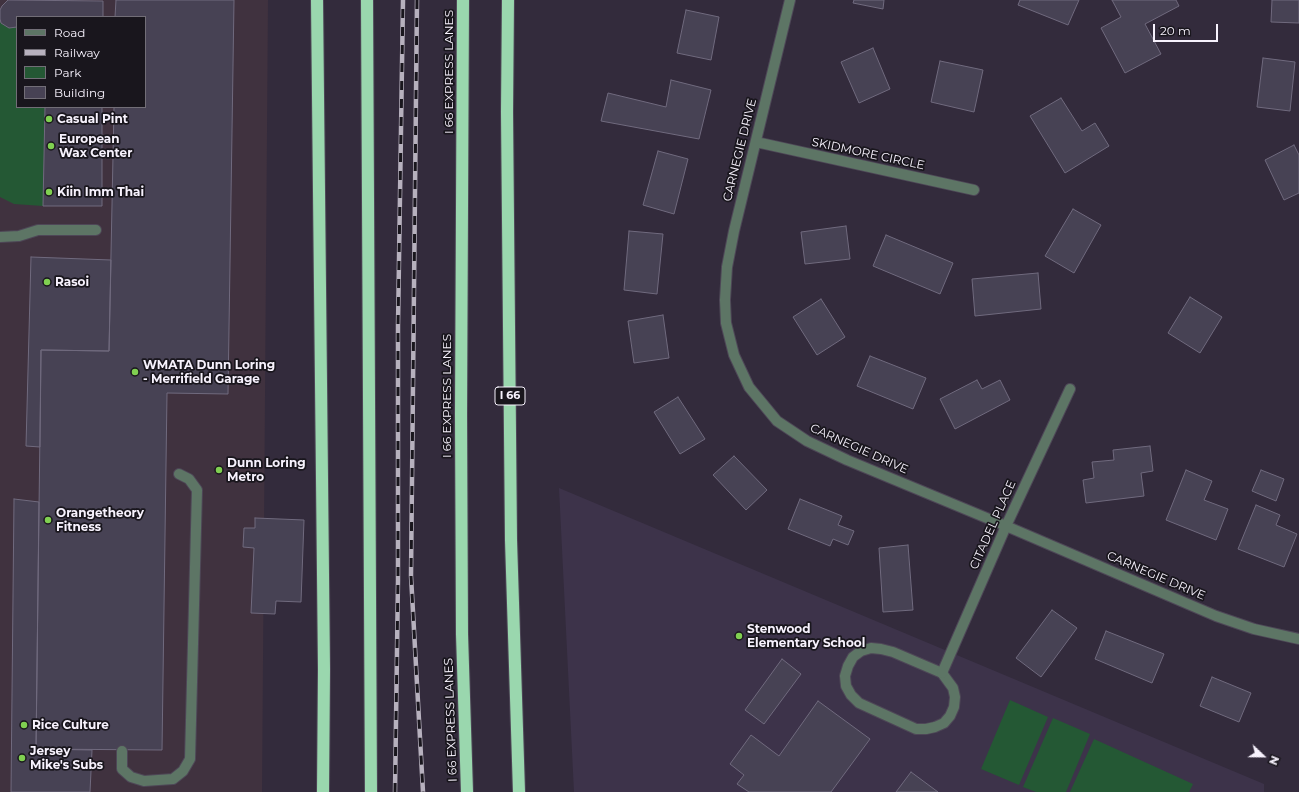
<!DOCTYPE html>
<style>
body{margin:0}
#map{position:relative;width:1299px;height:792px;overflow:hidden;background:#332b3c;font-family:Montserrat,sans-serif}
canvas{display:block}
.legend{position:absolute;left:16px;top:16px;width:130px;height:92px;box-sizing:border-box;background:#19161d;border:1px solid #726e77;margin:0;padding:5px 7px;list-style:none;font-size:12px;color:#f7f2fd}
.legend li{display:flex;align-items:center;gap:8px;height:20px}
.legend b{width:20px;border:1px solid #726e77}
.north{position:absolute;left:1243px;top:736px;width:40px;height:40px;-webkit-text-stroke:3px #19161d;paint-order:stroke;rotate:112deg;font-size:11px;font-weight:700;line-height:16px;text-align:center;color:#f7f2fd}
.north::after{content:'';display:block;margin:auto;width:14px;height:18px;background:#f7f2fd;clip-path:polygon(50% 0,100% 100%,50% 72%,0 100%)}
.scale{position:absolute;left:1153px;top:24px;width:65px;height:18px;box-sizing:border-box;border:2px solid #f7f2fd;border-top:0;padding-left:5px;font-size:12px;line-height:14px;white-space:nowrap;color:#f7f2fd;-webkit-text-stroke:3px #19161d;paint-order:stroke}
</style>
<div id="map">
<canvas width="1299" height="792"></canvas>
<ul class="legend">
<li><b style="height:5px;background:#5d7565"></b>Road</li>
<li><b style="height:5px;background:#b7b1be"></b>Railway</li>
<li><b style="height:11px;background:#245834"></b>Park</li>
<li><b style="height:11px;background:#474254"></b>Building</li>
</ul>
<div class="north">N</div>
<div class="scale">20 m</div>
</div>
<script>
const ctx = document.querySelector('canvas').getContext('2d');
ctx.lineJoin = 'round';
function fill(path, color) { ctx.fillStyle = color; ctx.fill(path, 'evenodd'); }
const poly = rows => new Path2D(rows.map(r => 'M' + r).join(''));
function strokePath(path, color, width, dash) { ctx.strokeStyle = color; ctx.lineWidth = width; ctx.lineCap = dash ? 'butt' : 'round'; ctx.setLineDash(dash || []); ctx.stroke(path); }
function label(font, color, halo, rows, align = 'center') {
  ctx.font = font + ' Montserrat,sans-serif'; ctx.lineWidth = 3.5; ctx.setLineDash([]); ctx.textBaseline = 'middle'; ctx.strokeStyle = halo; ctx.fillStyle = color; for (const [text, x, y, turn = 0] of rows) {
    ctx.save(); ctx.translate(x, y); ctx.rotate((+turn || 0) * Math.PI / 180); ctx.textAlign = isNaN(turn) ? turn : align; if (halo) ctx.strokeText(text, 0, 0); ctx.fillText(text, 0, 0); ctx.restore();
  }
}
const industrial = poly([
 [0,0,268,0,262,792,0,792],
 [17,17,145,17,145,107,17,107]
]);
const built = poly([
 [559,488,1264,784,1264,792,574,792]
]);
const green = poly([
 [0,19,1,23,9,28,17,27,17,107,45,107,43,206,14,204,0,197],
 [1010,700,1048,717,1019,785,981,769],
 [1053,718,1090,734,1066,792,1036,792,1023,787],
 [1094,739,1193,784,1189,792,1070,792]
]);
const building = poly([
 [8,0,103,1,103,17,17,17,17,27,9,28,1,23,0,19,0,10,2,6,8,0],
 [116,0,234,0,228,394,167,393,162,750,36,749,41,350,109,351,114,107,145,107,145,17,115,17,116,0],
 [854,0,884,0,883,9,853,3,854,0],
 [1020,0,1079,0,1068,25,1018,5,1020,0],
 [1112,0,1176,0,1179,6,1145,24,1161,54,1125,73,1101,28,1121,17,1112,0],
 [1272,0,1299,0,1299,23,1271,22,1272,0],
 [686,10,719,17,711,60,677,53,686,10],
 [873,48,890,89,859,103,841,62,873,48],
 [1263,58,1295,62,1290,111,1257,107,1263,58],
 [940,61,983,70,974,112,931,102,940,61],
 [671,80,711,90,699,139,601,121,608,93,666,107,671,80],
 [1061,98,1082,131,1095,123,1109,146,1065,173,1030,116,1061,98],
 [45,107,102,107,102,206,43,206,45,107],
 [1294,145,1299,155,1299,193,1284,200,1265,160,1294,145],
 [658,151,688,159,674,214,643,205,658,151],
 [1073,209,1101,225,1074,273,1045,256,1073,209],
 [846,226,850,259,805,264,801,232,846,226],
 [629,231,663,234,657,294,624,290,629,231],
 [886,235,953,263,940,294,873,266,886,235],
 [31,257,111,260,109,351,41,350,40,447,26,446,31,257],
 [1038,273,1041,309,975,316,972,279,1038,273],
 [1190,297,1222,317,1200,353,1168,333,1190,297],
 [821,299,845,337,817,355,793,317,821,299],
 [663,315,669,358,634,363,628,321,663,315],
 [870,356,926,378,913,409,857,386,870,356],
 [977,380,982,389,1000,380,1010,400,955,429,940,399,977,380],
 [678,397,705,439,680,454,654,412,678,397],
 [1150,446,1153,471,1141,473,1144,496,1086,503,1083,480,1094,478,1092,462,1114,460,1113,450,1150,446],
 [734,456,767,490,746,510,713,475,734,456],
 [1186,470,1212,481,1204,500,1228,509,1216,540,1166,520,1186,470],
 [1261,470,1284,479,1276,501,1252,491,1261,470],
 [14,499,39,502,36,749,92,750,90,792,11,792,14,499],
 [800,499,842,516,838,525,854,531,848,545,833,539,830,546,788,529,800,499],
 [1256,505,1280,515,1276,525,1297,534,1284,567,1238,549,1256,505],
 [255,518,304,520,301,602,276,601,275,614,251,613,254,548,243,547,244,528,255,528,255,518],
 [908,545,913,610,883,612,879,548,908,545],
 [1052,610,1077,628,1041,677,1016,658,1052,610],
 [1106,631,1164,654,1152,683,1095,659,1106,631],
 [782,659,801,674,764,724,745,710,782,659],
 [1212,677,1251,693,1239,722,1200,706,1212,677],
 [818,701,870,739,831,792,749,792,737,784,744,775,730,764,751,735,779,756,818,701],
 [911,772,938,792,896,792,911,772]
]);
const lane = poly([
 [0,237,19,236,38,230,96,230],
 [871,648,881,649,893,652,942,673,953,688,955,697,954,707,950,716,944,723,935,727,926,729,916,729,859,703,851,695,846,686,845,676,848,666,853,657,861,651,871,648],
 [122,751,122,769,131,777,144,781,173,779,183,771,190,759,197,490,189,479,179,474]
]);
const street = poly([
 [790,0,734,231,727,267,725,300,726,323,734,355,749,387,777,421,807,441,847,460,1006,526,1216,616,1254,629,1299,639],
 [756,142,974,190],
 [942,673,1006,526,1070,389]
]);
const highway = poly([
 [317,0,324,669,323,792],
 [367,0,371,792],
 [463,0,461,414,462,634,467,792],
 [508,0,507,112,511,540,519,792]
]);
const rail = poly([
 [417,0,411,576,423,792],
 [395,792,398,580,398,326,403,0]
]);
const markers = [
 [49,119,4,"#80d051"],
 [51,146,4,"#80d051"],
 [49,192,4,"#80d051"],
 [47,282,4,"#80d051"],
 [135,372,4,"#80d051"],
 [219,470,4,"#80d051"],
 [48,520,4,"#80d051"],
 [739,636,4,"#80d051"],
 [24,725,4,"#80d051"],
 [22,758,4,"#80d051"]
];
const shields = [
 [510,396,30]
];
const shieldNames = [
 ["I 66",510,396]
];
const streetNames = [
 ["I 66 EXPRESS LANES",449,72,-90],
 ["CARNEGIE DRIVE",740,150,-76],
 ["SKIDMORE CIRCLE",868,154,12],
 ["I 66 EXPRESS LANES",447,396,-90],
 ["CARNEGIE DRIVE",859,449,24],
 ["CITADEL PLACE",993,525,-66],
 ["CARNEGIE DRIVE",1156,576,23],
 ["I 66 EXPRESS LANES",451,720,-92]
];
const poiNames = [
 ["Casual Pint",57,119],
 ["European",59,139],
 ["Wax Center",59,153],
 ["Kiin Imm Thai",57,192],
 ["Rasoi",55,282],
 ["WMATA Dunn Loring",143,365],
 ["- Merrifield Garage",143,379],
 ["Dunn Loring",227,463],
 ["Metro",227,477],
 ["Orangetheory",56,513],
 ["Fitness",56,527],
 ["Stenwood",747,629],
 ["Elementary School",747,643],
 ["Rice Culture",32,725],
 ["Jersey",30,751],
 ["Mike's Subs",30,765]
];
fill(industrial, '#40323f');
fill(built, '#3d334a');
fill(green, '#245834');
fill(building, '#474254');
strokePath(building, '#706a7e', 1);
strokePath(lane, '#4e4757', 12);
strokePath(street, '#4e4757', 12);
strokePath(highway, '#4e4757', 14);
strokePath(lane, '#5d7565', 10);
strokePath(street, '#5d7565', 10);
strokePath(highway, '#9ad7ae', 12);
strokePath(rail, '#b7b1be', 4.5);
strokePath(rail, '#19161d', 3, [9]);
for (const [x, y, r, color] of markers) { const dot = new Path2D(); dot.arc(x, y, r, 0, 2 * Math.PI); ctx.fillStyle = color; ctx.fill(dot); strokePath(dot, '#19161d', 1.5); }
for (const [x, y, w] of shields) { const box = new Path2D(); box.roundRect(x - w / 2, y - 9, w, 18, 3); ctx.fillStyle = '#19161d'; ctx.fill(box); strokePath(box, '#f7f2fd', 1); }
label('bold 11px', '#f7f2fd', null, shieldNames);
label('12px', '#f7f2fd', '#19161d', streetNames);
label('bold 12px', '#f7f2fd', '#19161d', poiNames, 'left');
</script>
